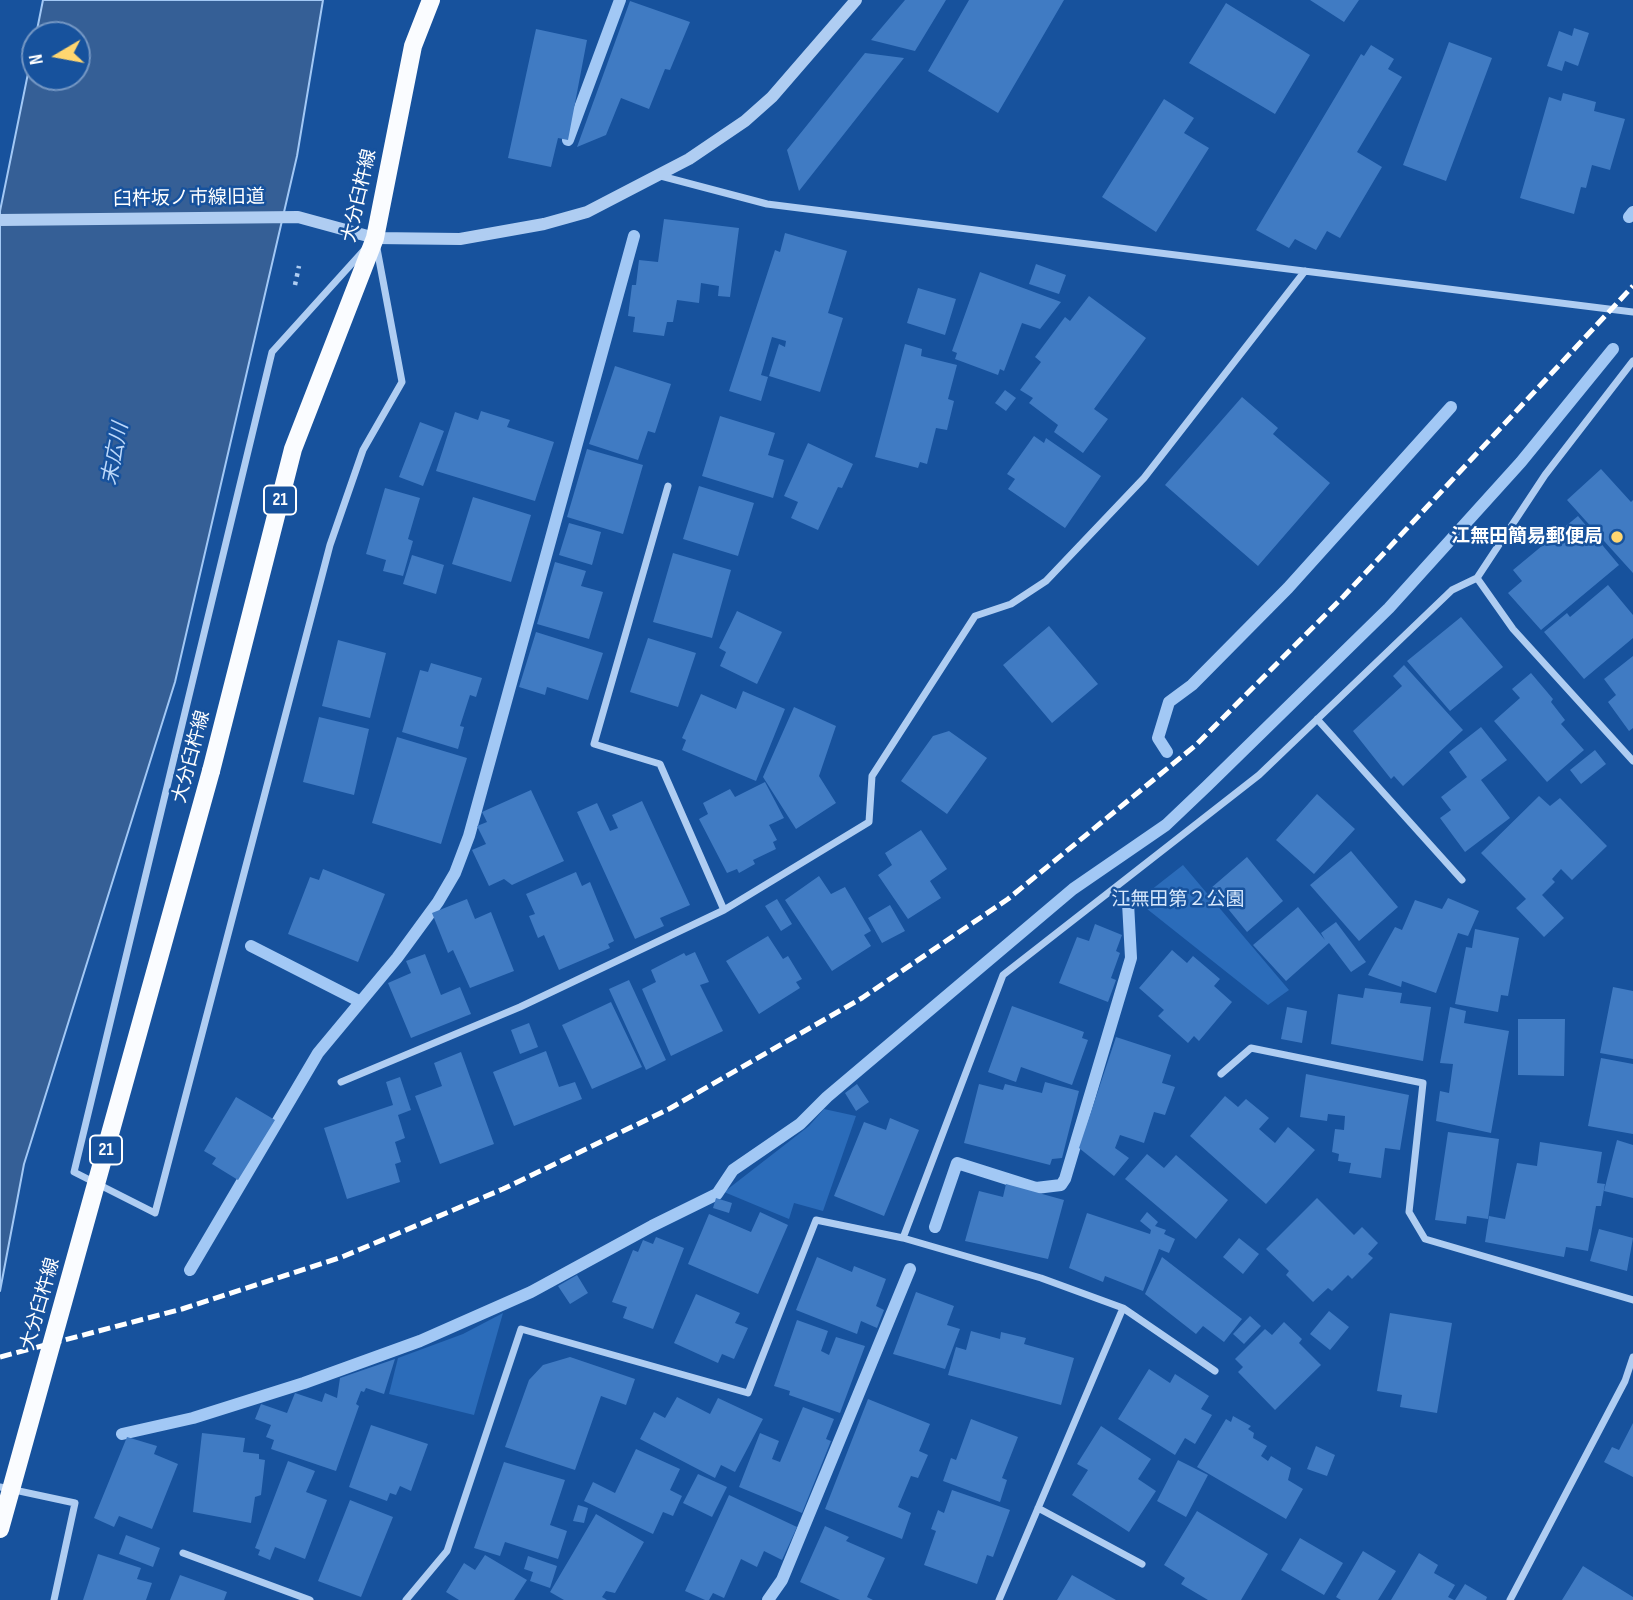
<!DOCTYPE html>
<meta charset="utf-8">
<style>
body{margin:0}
#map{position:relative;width:1633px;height:1600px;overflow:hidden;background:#17529d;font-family:"Sofia Sans Condensed",sans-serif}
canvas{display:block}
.north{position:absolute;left:21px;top:21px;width:70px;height:70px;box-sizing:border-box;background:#17529d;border:2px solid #7497c4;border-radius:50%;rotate:260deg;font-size:19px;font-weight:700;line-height:28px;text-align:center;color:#fff}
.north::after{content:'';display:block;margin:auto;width:24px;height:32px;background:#ffd670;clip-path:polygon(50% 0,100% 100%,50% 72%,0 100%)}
</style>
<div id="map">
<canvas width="1633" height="1600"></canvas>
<div class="north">N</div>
</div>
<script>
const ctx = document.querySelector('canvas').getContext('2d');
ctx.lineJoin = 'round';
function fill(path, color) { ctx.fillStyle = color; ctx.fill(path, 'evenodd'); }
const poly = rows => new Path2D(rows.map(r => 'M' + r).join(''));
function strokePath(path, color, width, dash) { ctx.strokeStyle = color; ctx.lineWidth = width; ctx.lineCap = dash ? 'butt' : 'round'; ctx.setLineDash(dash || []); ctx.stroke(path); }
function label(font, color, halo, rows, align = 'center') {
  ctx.font = font + ' "Sofia Sans Condensed","Noto Sans JP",sans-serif'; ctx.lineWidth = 5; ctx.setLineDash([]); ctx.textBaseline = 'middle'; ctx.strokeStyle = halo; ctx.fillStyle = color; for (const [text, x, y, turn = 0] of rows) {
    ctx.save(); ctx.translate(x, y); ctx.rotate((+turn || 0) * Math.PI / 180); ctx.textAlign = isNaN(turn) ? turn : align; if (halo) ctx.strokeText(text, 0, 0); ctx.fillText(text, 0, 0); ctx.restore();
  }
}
const green = poly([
 [1183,865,1289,990,1268,1005,1137,901],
 [824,1109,856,1116,823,1211,794,1203,789,1219,724,1192,809,1126],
 [503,1313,474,1415,389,1394,398,1358,463,1334]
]);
const water = poly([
 [43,0,323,0,297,156,175,682,24,1164,0,1291,0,211,35,39,35,77,77,77,77,35,36,35,43,0]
]);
const stream = poly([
 [568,140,620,0],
 [1629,217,1633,212],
 [1167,752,1158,738,1169,702,1192,685,1288,588,1451,407],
 [251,946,359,1001],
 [935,1227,957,1163,1036,1188,1061,1185,1065,1179,1131,958,1128,903],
 [190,1270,318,1053,397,958,438,902,455,873,469,836,634,236],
 [122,1434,193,1418,304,1383,420,1341,531,1292,652,1226,717,1194,733,1170,800,1124,827,1097,1073,889,1166,825,1207,786,1389,608,1521,462,1613,349],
 [768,1600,782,1580,910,1269]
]);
const building = poly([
 [905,0,946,0,915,51,871,40],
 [969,0,1064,0,998,113,928,71],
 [1310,0,1359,0,1344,22],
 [630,1,690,22,670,70,665,69,649,109,621,98,606,135,577,147],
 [1226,3,1310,55,1275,114,1189,63],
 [1574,28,1589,33,1578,66,1565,61,1562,71,1547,66,1559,31,1572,36],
 [536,29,587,40,568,140,558,138,551,167,508,158],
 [1449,42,1492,58,1446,181,1403,165],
 [1371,45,1394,59,1388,69,1402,77,1357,152,1382,167,1340,238,1327,231,1316,250,1295,239,1289,248,1256,230,1361,54,1364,56],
 [865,53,904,58,799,191,787,150],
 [1563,93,1596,102,1594,111,1625,119,1610,170,1592,165,1586,188,1581,187,1574,214,1520,198,1549,97,1561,101],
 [1164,99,1194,118,1184,133,1209,148,1156,232,1102,197],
 [664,219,739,228,730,297,718,296,719,286,701,283,699,303,677,300,673,322,667,322,664,336,633,332,635,317,628,316,632,285,636,285,639,260,658,262],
 [785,233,847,251,828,313,843,318,820,392,769,376,779,344,785,347,786,341,772,337,761,375,768,377,761,401,729,391,775,250,780,252],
 [1036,264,1066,275,1059,294,1029,284],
 [980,272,1061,302,1040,329,1022,323,1004,371,1000,369,998,375,955,359,957,353,952,351],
 [918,288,956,299,945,335,907,323],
 [1089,296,1146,338,1094,409,1108,419,1083,453,1054,432,1058,425,1029,403,1033,398,1020,390,1041,362,1035,357,1065,317,1070,321],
 [905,344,922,349,921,356,957,365,948,399,954,401,947,430,936,428,927,464,920,462,918,468,875,457],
 [615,366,671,384,655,433,648,431,638,460,589,444],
 [1005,390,1016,398,1006,411,995,403],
 [1242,397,1278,428,1273,434,1330,483,1258,566,1165,485],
 [481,411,510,420,507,427,554,442,535,501,436,471,455,412,478,420],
 [720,416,775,433,768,455,784,460,773,498,702,476],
 [420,422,444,431,423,486,399,477],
 [1034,436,1044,443,1046,438,1101,476,1065,528,1008,489,1015,479,1007,474],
 [808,443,853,464,842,488,838,487,818,530,791,518,798,502,784,496],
 [587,449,643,465,623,534,567,517],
 [1601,469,1631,502,1633,500,1633,573,1567,500],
 [699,486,754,503,738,556,683,539],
 [385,488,420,498,408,539,413,541,403,576,383,571,386,560,366,554],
 [473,497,531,515,511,582,452,564],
 [1578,516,1619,565,1541,630,1508,593,1522,581,1513,570],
 [569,523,601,532,592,565,559,555],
 [673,553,731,570,712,638,653,622],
 [412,555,444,565,436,594,403,584],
 [555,562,586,571,581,586,603,592,589,639,537,624],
 [1608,585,1633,615,1633,638,1584,679,1544,632,1567,613,1570,617],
 [737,611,782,632,757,684,720,666,726,652,719,648],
 [1461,617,1503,667,1450,711,1407,661],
 [1049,626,1098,684,1052,723,1003,665],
 [536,632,603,653,588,700,547,687,545,695,519,687],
 [648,638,696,653,678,707,630,692],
 [338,640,386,653,370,718,322,706],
 [1633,656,1633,728,1629,731,1608,702,1616,695,1604,679],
 [431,663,482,678,476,697,470,695,460,726,464,727,458,749,402,732,420,670,428,672],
 [1404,665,1463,730,1403,786,1394,776,1391,779,1353,731,1402,686,1393,676],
 [1531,673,1553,699,1551,702,1565,720,1561,724,1584,750,1547,782,1494,721,1520,698,1512,689],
 [743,691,785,709,756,781,682,750,686,740,682,738,701,694,736,709],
 [794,707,836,726,819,776,836,803,796,829,763,777],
 [319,717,369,729,354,795,303,782],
 [1481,727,1507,760,1481,780,1510,818,1465,852,1440,818,1451,810,1441,797,1467,777,1449,752],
 [949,731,987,758,947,814,901,781,933,736],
 [397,737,467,758,441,844,372,823],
 [1595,750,1606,764,1581,784,1570,770],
 [765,782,784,818,769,825,777,840,773,842,776,849,753,860,755,864,739,873,737,869,727,873,699,819,708,814,703,803,730,789,735,797],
 [531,790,564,861,512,885,504,879,489,886,472,850,486,844,477,826,487,822,482,812],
 [1317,794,1355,829,1314,874,1276,840],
 [1539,796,1550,806,1560,798,1607,846,1572,880,1561,869,1552,879,1555,882,1542,895,1564,918,1544,937,1516,908,1526,899,1481,853],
 [642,801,690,905,660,918,664,926,635,939,577,812,597,803,610,831,618,828,612,815],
 [921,830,947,869,930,881,941,898,908,919,878,875,892,865,885,853],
 [1351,851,1398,907,1359,941,1310,885],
 [1247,857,1283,901,1247,932,1211,888],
 [323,869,385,894,358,962,288,934,310,877,319,880],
 [576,872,582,886,590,882,614,941,608,944,610,948,559,970,544,935,538,938,529,916,535,914,526,894],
 [819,876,831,894,845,887,871,931,864,935,871,946,832,971,785,900],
 [1448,898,1479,911,1468,936,1458,933,1436,993,1402,981,1401,987,1368,975,1395,927,1402,930,1415,900,1442,909],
 [467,899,475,919,491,912,514,971,470,988,453,950,448,953,432,913],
 [777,899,792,924,781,931,765,906],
 [890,905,905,931,882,943,868,918],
 [1298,907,1325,940,1321,933,1336,922,1366,962,1351,972,1329,943,1286,981,1253,945],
 [1095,924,1122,935,1116,951,1120,953,1111,978,1116,980,1108,1002,1059,983,1077,937,1089,941],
 [1475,929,1519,938,1508,996,1501,995,1498,1012,1455,1004,1466,947,1472,948],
 [768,936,783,959,788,956,802,979,796,982,800,988,759,1014,726,961],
 [1172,950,1187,963,1193,956,1220,979,1214,986,1232,1002,1199,1041,1194,1036,1188,1043,1158,1016,1164,1010,1139,988],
 [695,952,709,982,700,985,723,1031,671,1056,642,989,656,982,651,970,684,953,686,956],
 [425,954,441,995,460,987,471,1014,411,1038,388,983,411,973,406,961],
 [629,980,666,1060,646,1070,609,989],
 [1613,987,1633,991,1633,1059,1600,1053],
 [1365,988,1402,993,1400,1003,1431,1007,1423,1061,1331,1044,1338,994,1363,998],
 [611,1002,642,1067,592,1089,562,1025],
 [1012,1006,1084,1032,1082,1038,1088,1040,1072,1085,1021,1067,1016,1082,988,1072],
 [1287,1007,1307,1011,1302,1043,1281,1039],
 [1450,1007,1466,1011,1464,1023,1509,1031,1491,1133,1436,1121,1440,1091,1449,1093,1453,1064,1440,1063],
 [1518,1019,1565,1019,1564,1076,1518,1075],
 [529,1023,538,1047,520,1054,511,1030],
 [1116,1037,1171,1055,1162,1083,1175,1087,1165,1115,1154,1112,1144,1143,1120,1135,1115,1148,1129,1158,1114,1176,1079,1148],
 [546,1051,559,1087,575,1082,582,1099,514,1126,493,1072],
 [461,1052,494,1144,440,1164,415,1096,442,1086,434,1063],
 [1601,1058,1633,1064,1633,1134,1588,1126],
 [1306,1074,1409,1095,1400,1150,1385,1148,1381,1178,1349,1173,1351,1163,1338,1161,1339,1154,1332,1152,1335,1129,1344,1130,1345,1116,1328,1114,1327,1121,1300,1117],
 [400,1077,411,1110,398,1115,405,1138,395,1142,401,1162,395,1164,400,1182,347,1199,324,1128,393,1105,386,1082],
 [1045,1082,1079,1091,1062,1158,1052,1159,1050,1165,964,1143,979,1084,1003,1090,1005,1084,1042,1093],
 [857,1084,869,1102,856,1111,845,1093],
 [1225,1096,1238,1107,1246,1099,1269,1118,1259,1129,1275,1143,1288,1127,1315,1150,1266,1204,1190,1136],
 [236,1097,275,1120,238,1180,212,1164,216,1158,204,1151],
 [890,1118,919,1130,884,1216,834,1196,864,1122,886,1130],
 [1448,1132,1499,1139,1488,1219,1467,1216,1466,1224,1435,1220],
 [1617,1140,1633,1145,1633,1198,1604,1191],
 [1540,1142,1602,1152,1597,1183,1605,1184,1601,1206,1596,1206,1588,1251,1566,1247,1564,1257,1485,1242,1489,1216,1505,1219,1517,1163,1537,1166],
 [1147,1154,1164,1168,1176,1155,1228,1200,1196,1239,1125,1179],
 [1006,1184,1064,1200,1048,1259,965,1241,979,1191,1003,1197],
 [716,1198,732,1203,729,1213,713,1208],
 [1317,1198,1354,1235,1362,1227,1378,1243,1368,1254,1373,1258,1352,1279,1348,1275,1332,1291,1328,1288,1313,1302,1286,1275,1289,1271,1266,1249],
 [760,1212,788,1225,758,1294,688,1264,709,1214,751,1232],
 [1147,1212,1158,1222,1155,1226,1166,1230,1164,1234,1175,1239,1169,1253,1159,1249,1143,1291,1105,1276,1103,1282,1069,1268,1087,1213,1150,1234,1151,1230,1140,1221],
 [1599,1229,1633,1238,1627,1271,1590,1261],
 [656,1237,684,1248,653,1329,623,1318,627,1307,612,1302,633,1250,638,1252,643,1240,653,1244],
 [1239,1238,1259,1254,1243,1274,1223,1257],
 [817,1257,852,1272,854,1266,886,1279,876,1306,884,1310,877,1328,861,1321,857,1334,796,1310],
 [1162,1257,1242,1319,1224,1342,1203,1326,1196,1334,1145,1294],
 [577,1275,588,1293,570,1304,558,1286],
 [916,1292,954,1306,947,1325,960,1329,945,1369,893,1354],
 [696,1294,740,1313,735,1323,748,1328,734,1359,722,1354,718,1363,674,1343],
 [1329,1311,1349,1327,1330,1350,1310,1334],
 [1390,1313,1452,1323,1437,1413,1400,1407,1402,1395,1377,1391],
 [1250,1316,1261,1326,1244,1344,1233,1334],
 [797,1320,828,1331,821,1351,829,1355,836,1337,865,1346,840,1413,789,1395,790,1391,774,1386],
 [1284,1322,1302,1339,1299,1343,1321,1365,1275,1410,1238,1372,1243,1367,1235,1359,1265,1329,1272,1335],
 [971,1331,1000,1339,1001,1332,1026,1338,1024,1344,1074,1358,1061,1405,948,1375,956,1347,966,1350],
 [570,1357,635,1379,626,1405,601,1396,575,1470,505,1447,529,1380,543,1365],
 [395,1359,384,1394,366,1388,364,1392,361,1391,356,1404,359,1406,336,1471,271,1449,274,1440,266,1437,271,1425,255,1419,261,1404,287,1413,295,1393,322,1402,325,1393,337,1398,340,1378],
 [1149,1369,1170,1383,1175,1374,1209,1396,1201,1409,1212,1415,1195,1444,1185,1438,1175,1455,1118,1419],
 [677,1397,710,1414,718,1398,763,1419,735,1472,721,1465,715,1478,640,1439,654,1412,665,1418],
 [868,1399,930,1424,919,1451,928,1455,918,1478,911,1476,898,1507,911,1513,902,1539,825,1509],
 [803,1407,834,1419,826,1439,831,1441,802,1513,739,1487,760,1433,779,1441,772,1459,780,1462],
 [1233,1416,1251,1426,1248,1429,1254,1433,1253,1438,1267,1446,1261,1456,1268,1461,1271,1456,1291,1468,1288,1480,1303,1489,1286,1519,1197,1467,1226,1419,1231,1422],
 [971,1419,1018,1437,1002,1478,1007,1480,1000,1502,943,1481,951,1458,956,1460],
 [1633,1423,1633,1477,1604,1462,1612,1447,1619,1450],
 [371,1425,428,1444,411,1491,400,1486,396,1495,390,1493,387,1501,349,1487],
 [1101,1426,1151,1459,1138,1479,1156,1491,1129,1532,1072,1495,1088,1470,1077,1464],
 [202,1433,245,1438,243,1452,259,1454,259,1459,265,1460,261,1495,255,1497,251,1523,193,1512],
 [127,1437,157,1446,154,1454,178,1464,152,1529,119,1516,114,1527,94,1518],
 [1316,1446,1335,1455,1327,1476,1307,1469],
 [636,1449,680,1469,670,1490,682,1496,673,1516,663,1512,653,1534,584,1501,593,1482,615,1493],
 [1178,1460,1208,1475,1186,1517,1157,1501],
 [288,1461,315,1471,306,1492,327,1500,305,1559,275,1547,270,1560,258,1555,260,1550,255,1548],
 [504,1462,565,1480,550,1525,567,1531,558,1559,505,1542,500,1556,474,1548],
 [698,1474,727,1487,712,1517,683,1503],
 [952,1490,1010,1510,993,1557,987,1555,977,1584,924,1565,936,1531,931,1529,938,1510,944,1513],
 [729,1495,797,1527,782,1560,764,1551,757,1567,741,1559,724,1598,713,1593,709,1600,705,1600,685,1591],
 [350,1500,393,1517,361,1597,318,1581],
 [578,1505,588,1508,584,1523,573,1521],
 [1197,1511,1268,1554,1241,1600,1208,1600,1181,1584,1185,1578,1164,1565],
 [596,1514,644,1542,615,1593,606,1591,602,1597,607,1600,564,1600,550,1592],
 [825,1526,849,1537,846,1541,885,1558,867,1597,873,1600,840,1600,800,1582],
 [126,1535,160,1548,153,1567,119,1554],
 [1300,1538,1343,1563,1324,1595,1281,1570],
 [1363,1551,1396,1571,1378,1600,1341,1600,1336,1597],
 [1419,1553,1438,1565,1434,1573,1455,1585,1448,1597,1454,1600,1391,1600],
 [98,1554,141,1568,137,1579,152,1583,146,1600,83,1600],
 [485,1555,527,1580,514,1600,459,1600,446,1592,464,1563,475,1570],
 [528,1556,557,1566,550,1588,530,1581,533,1572,524,1569],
 [1583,1566,1633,1597,1633,1600,1562,1600],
 [180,1575,227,1592,224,1600,170,1600],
 [1072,1575,1116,1600,1057,1600],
 [1465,1584,1487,1597,1486,1600,1455,1600]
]);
const path = poly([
 [295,285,299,266]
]);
const minor = poly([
 [657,175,767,204,1633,312],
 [375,238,402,382,363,450,330,545,155,1213,74,1172,272,352,375,238],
 [668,486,594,744,660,764,724,910],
 [1477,578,1513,629,1633,761],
 [1317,719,1462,880],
 [1221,1074,1251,1048,1423,1083,1409,1212,1425,1239,1633,1300],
 [341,1082,520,1007,724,910,869,822,872,776,975,616,1011,604,1046,581,1144,478,1305,271],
 [903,1238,1003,975,1259,775,1452,590,1477,578,1545,475,1633,361],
 [0,1487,75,1503,54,1600],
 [1038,1508,1142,1564],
 [183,1553,310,1600],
 [406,1600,447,1551,521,1329,748,1393,816,1220,903,1238,1041,1278,1123,1308,1215,1371],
 [999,1600,1123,1308],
 [1510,1600,1625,1381,1633,1357]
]);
const tertiary = poly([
 [0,220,298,217,375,238,460,239,544,224,587,212,689,159,745,121,772,97,856,0]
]);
const primary = poly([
 [211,771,293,449,375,238,413,46,431,0]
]);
const rail = poly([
 [0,1357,182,1309,342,1257,503,1189,669,1109,862,998,1008,899,1196,745,1343,597,1633,286]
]);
const primaryBridge = poly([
 [0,1529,211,771]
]);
const markers = [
 [1617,537,7,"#ffd670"]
];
const shields = [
 [280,500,32],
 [106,1150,32]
];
const shieldNames = [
 ["21",280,500],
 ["21",106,1150]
];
const streetNames = [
 ["大分臼杵線",360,196,-77],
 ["臼杵坂ノ市線旧道",189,199,-1],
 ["大分臼杵線",192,757,-75],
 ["大分臼杵線",41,1304,-74]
];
const poiNames = [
 ["江無田簡易郵便局",1603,537]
];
const parkNames = [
 ["江無田第２公園",1178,900]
];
const waterNames = [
 ["末広川",116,454,-79]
];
fill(green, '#2b6cba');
fill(water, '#355f96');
strokePath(water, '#a2c8f5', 2);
strokePath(stream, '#a2c8f5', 12);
fill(building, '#407bc3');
strokePath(path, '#afcdf2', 4.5, [3.5, 5]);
strokePath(minor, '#afcdf2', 7);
strokePath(tertiary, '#afcdf2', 12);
strokePath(primary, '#fafcff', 18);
strokePath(rail, '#fff', 5, [12, 5]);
strokePath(primaryBridge, '#fafcff', 18);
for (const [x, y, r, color] of markers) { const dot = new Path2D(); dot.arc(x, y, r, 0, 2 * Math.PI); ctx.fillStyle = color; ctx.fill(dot); strokePath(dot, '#17529d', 2.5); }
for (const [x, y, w] of shields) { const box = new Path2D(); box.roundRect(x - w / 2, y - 14.5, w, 29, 5); ctx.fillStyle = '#17529d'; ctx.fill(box); strokePath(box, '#fff', 2); }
label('bold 18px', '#fff', null, shieldNames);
label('19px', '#fff', '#17529d', streetNames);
label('bold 19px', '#fff', '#17529d', poiNames, 'right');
label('19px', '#d7e8fc', '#17529d', parkNames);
label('italic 21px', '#bbd7f9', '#17529d', waterNames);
</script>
